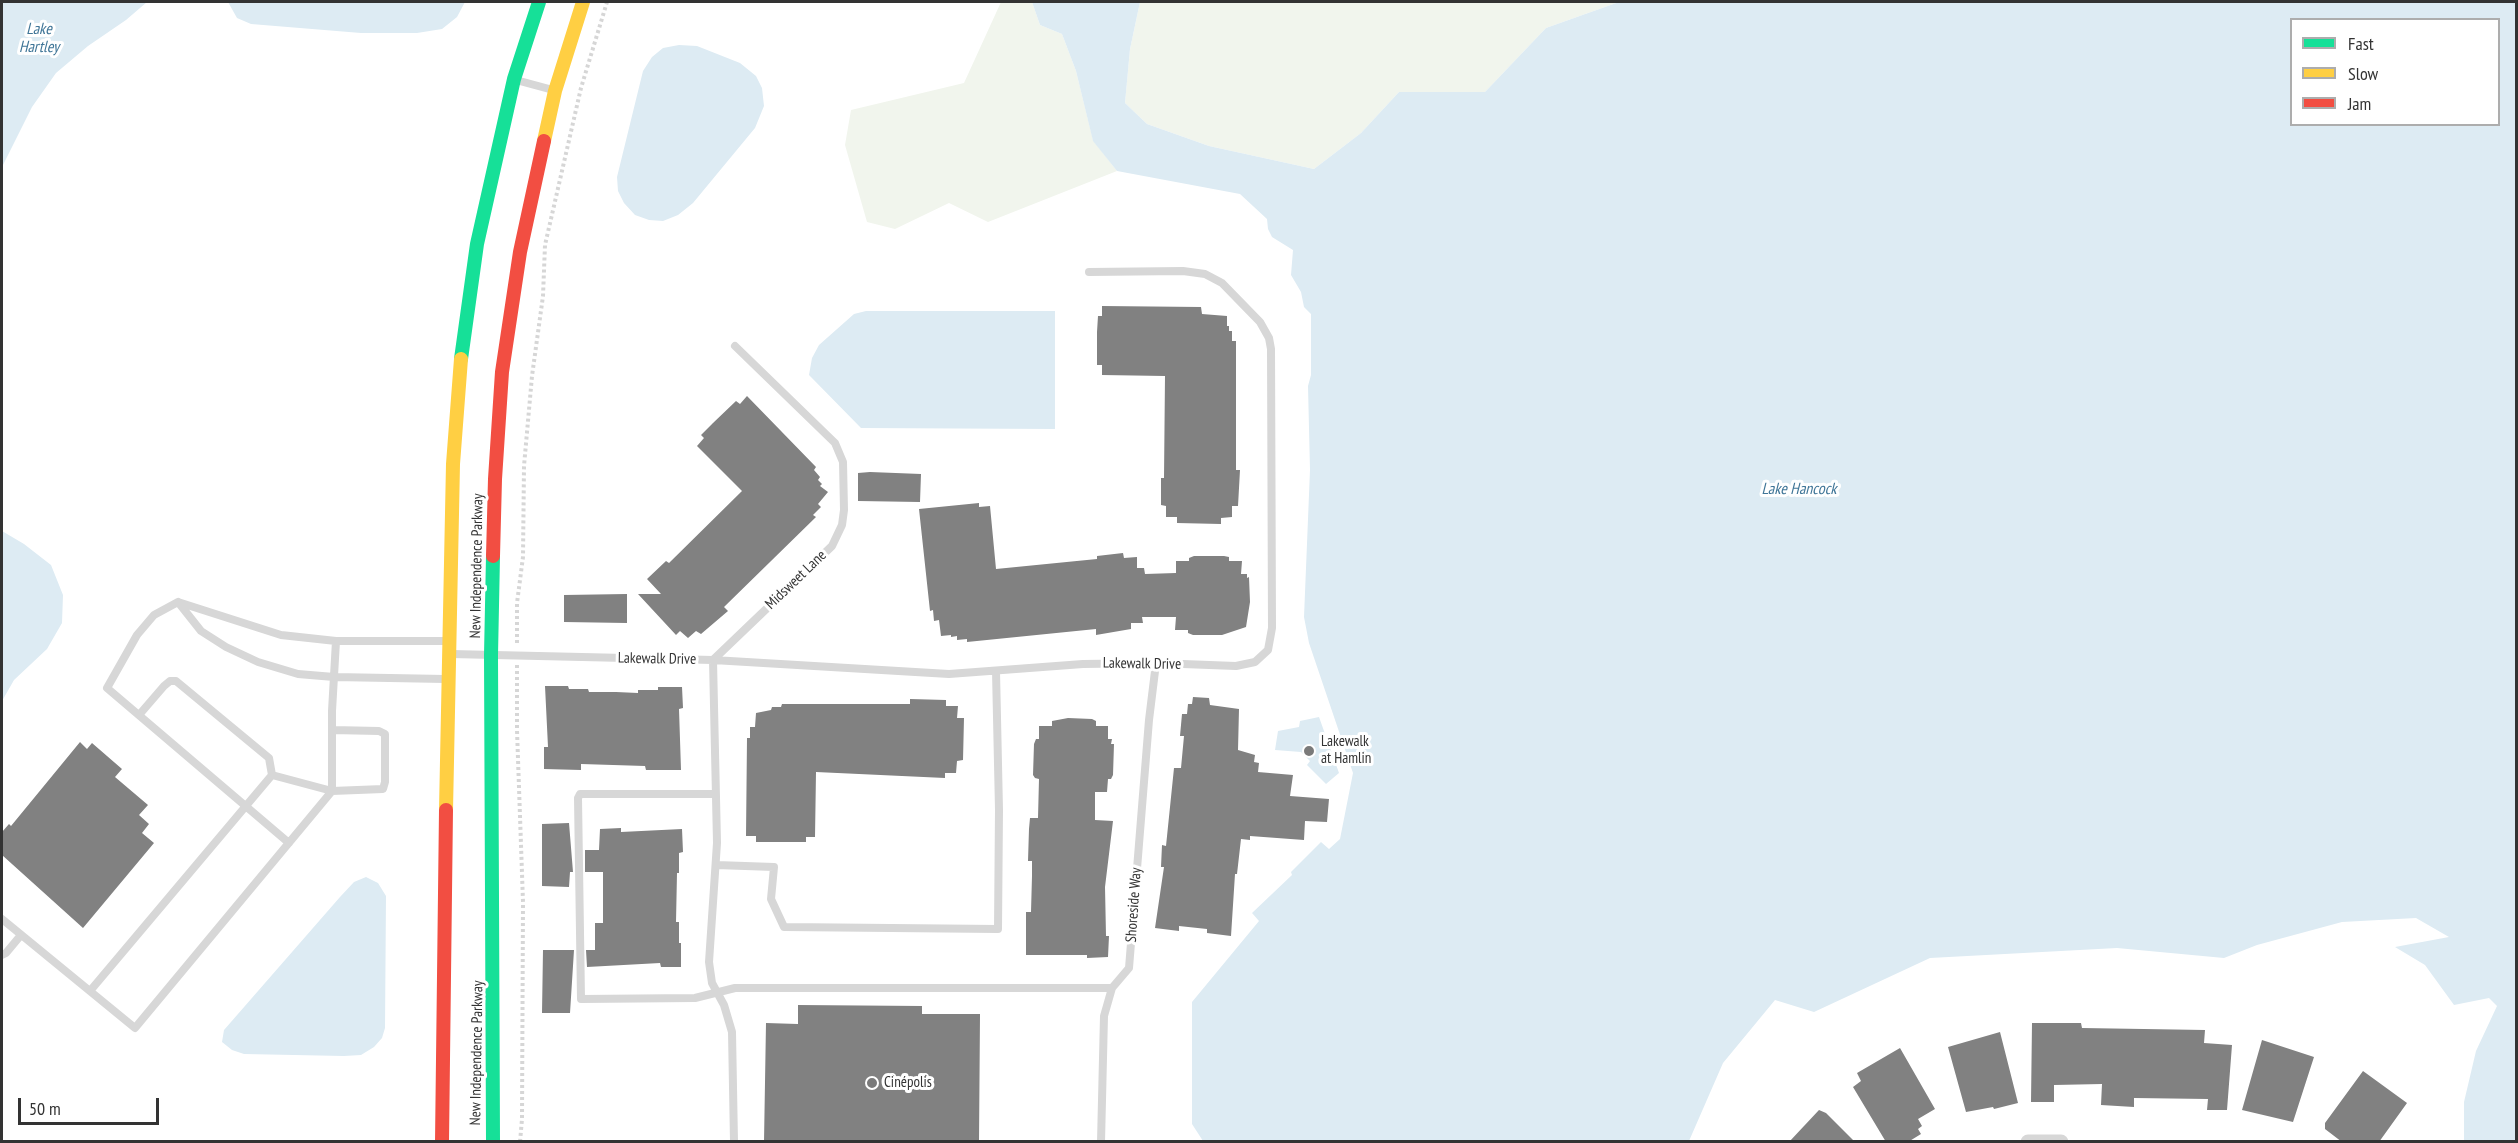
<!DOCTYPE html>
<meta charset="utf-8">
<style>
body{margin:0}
#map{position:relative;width:2518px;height:1143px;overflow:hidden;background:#fff;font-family:"PT Sans Narrow",sans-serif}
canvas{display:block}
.frame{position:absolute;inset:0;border:3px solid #333;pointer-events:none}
.legend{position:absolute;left:2290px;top:18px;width:210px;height:108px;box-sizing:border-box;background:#fff;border:2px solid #adadad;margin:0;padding:8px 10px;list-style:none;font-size:18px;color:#333}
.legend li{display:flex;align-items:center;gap:12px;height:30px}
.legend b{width:30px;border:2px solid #adadad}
.scale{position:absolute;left:18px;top:1098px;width:141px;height:27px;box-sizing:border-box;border:3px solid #333;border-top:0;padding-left:8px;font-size:18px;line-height:21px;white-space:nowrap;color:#333;-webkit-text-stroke:4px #fff;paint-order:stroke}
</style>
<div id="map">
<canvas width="2518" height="1143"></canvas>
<div class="frame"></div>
<ul class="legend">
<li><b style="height:8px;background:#16e098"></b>Fast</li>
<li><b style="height:8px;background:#ffcf43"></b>Slow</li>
<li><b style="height:8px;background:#f24e42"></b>Jam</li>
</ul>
<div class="scale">50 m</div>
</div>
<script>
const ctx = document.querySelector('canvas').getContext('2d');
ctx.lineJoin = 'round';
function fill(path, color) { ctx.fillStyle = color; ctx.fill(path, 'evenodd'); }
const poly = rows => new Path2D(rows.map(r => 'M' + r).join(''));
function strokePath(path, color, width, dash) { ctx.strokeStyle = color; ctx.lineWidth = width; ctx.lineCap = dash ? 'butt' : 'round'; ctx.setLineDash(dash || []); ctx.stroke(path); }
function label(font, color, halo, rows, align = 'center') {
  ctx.font = font + ' "PT Sans Narrow",sans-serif'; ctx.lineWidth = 6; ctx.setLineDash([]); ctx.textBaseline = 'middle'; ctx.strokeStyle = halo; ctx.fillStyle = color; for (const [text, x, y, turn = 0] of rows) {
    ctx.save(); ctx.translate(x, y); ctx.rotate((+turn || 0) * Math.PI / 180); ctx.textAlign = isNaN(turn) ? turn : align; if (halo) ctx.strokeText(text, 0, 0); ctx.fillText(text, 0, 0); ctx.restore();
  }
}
const green = poly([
 [1001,2,1032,2,1040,25,1062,34,1076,71,1093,140,1117,171,988,222,949,203,895,229,867,222,845,145,851,110,964,83],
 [1140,2,1619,2,1546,28,1485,92,1399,92,1361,133,1314,169,1209,146,1147,124,1125,103,1130,49]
]);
const water = poly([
 [2,2,147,2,126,20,88,46,56,73,32,107,2,167],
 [228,2,465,2,457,17,442,29,417,33,361,33,251,24,237,18],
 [1032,2,1140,2,1130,49,1125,103,1147,124,1209,146,1314,169,1361,133,1399,92,1485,92,1546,28,1619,2,2516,2,2516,1141,2464,1141,2464,1102,2476,1051,2497,1006,2489,998,2454,1005,2425,965,2395,947,2449,937,2416,918,2342,922,2257,945,2224,958,2117,948,1930,958,1814,1012,1775,1000,1723,1063,1689,1141,1203,1141,1192,1124,1192,1002,1259,921,1252,913,1292,875,1291,872,1321,842,1329,849,1340,839,1353,773,1309,643,1304,617,1310,470,1308,386,1311,375,1311,314,1304,307,1301,292,1291,275,1293,250,1272,237,1268,229,1267,219,1240,194,1117,171,1093,141,1076,71,1062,34,1040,25],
 [2292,20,2498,20,2498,124,2292,124],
 [679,45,697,46,740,63,756,76,762,88,764,106,755,128,693,203,678,215,663,221,649,220,635,215,624,203,618,191,617,177,643,71,652,57,663,48],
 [866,311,1055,311,1055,429,861,428,809,375,812,358,819,345,854,314],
 [2,531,24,544,51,565,63,595,62,623,47,649,14,680,2,701],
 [1319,717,1339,773,1326,784,1307,765,1310,761,1301,752,1275,750,1278,731,1299,727,1300,721],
 [366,877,378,883,386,896,385,1028,382,1038,374,1047,361,1055,344,1056,244,1054,232,1050,222,1042,224,1030,340,897,354,882]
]);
const building = poly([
 [1102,306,1201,307,1202,314,1227,316,1227,326,1229,326,1229,331,1232,331,1232,341,1236,341,1236,470,1240,470,1238,506,1232,506,1232,517,1221,518,1221,524,1177,523,1177,517,1166,517,1166,506,1161,505,1161,478,1164,478,1165,376,1102,375,1102,365,1097,365,1097,332,1098,316,1102,316],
 [747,396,816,467,814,470,820,477,818,480,822,484,820,486,828,492,818,504,821,507,813,515,816,517,724,607,728,611,701,634,696,631,688,638,680,631,676,635,638,594,661,594,647,579,666,561,669,563,742,491,697,446,704,438,701,435,713,423,736,401,740,404],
 [870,472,921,474,920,502,858,501,858,473],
 [979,503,979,507,990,506,996,569,1097,559,1097,556,1123,553,1124,558,1137,557,1137,568,1144,568,1145,574,1176,573,1176,561,1189,561,1189,558,1194,556,1224,556,1229,557,1229,561,1242,561,1241,574,1247,574,1247,578,1249,577,1250,602,1246,627,1222,635,1193,635,1188,633,1188,630,1175,630,1176,617,1142,617,1143,623,1131,623,1131,629,1096,635,1096,629,967,642,967,639,957,640,957,636,951,637,951,635,941,636,939,620,934,621,933,610,930,611,919,509],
 [627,594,627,623,564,622,564,595],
 [545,686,568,686,569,689,588,689,589,692,616,692,638,693,638,690,658,690,658,687,682,687,683,708,679,709,681,770,646,770,645,766,581,764,581,770,544,769,544,747,548,747],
 [1193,697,1209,698,1210,705,1239,709,1238,750,1255,755,1254,762,1259,763,1258,772,1293,775,1290,796,1329,799,1327,822,1305,821,1304,840,1250,836,1250,840,1241,839,1237,874,1235,874,1231,936,1207,933,1207,929,1179,926,1179,931,1155,928,1164,867,1161,867,1162,845,1166,846,1174,768,1181,768,1184,736,1180,736,1182,714,1187,714,1188,704,1192,704],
 [910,699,946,700,946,706,958,706,957,718,964,718,963,760,957,761,956,773,945,773,945,778,816,772,815,837,806,837,806,842,756,842,756,836,746,836,747,738,750,738,750,727,755,727,756,713,771,710,772,707,781,707,782,704,910,704],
 [1068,718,1092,719,1096,721,1096,726,1108,726,1108,739,1112,739,1111,744,1114,744,1113,775,1111,779,1108,779,1107,792,1095,792,1095,820,1113,821,1105,887,1106,936,1109,936,1108,957,1087,958,1087,955,1026,955,1026,912,1031,912,1032,876,1032,861,1028,861,1029,829,1030,818,1038,818,1039,779,1035,778,1033,775,1034,744,1036,739,1039,739,1039,726,1052,726,1052,721],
 [80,742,87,749,92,743,122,769,115,777,148,805,139,815,149,824,142,833,154,843,83,928,2,855,2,832,9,824,11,826],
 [569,823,573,872,570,872,569,887,542,886,542,824],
 [621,828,621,832,682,829,683,852,679,853,679,873,677,873,676,922,679,922,679,943,681,943,681,967,661,967,660,963,587,967,586,950,595,950,595,923,603,923,603,872,585,872,585,850,599,850,600,829],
 [543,950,574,950,570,1013,542,1013],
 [798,1005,922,1006,922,1014,980,1014,979,1142,764,1142,766,1023,798,1024],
 [2032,1023,2081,1023,2082,1028,2205,1030,2204,1043,2232,1045,2227,1110,2207,1110,2208,1099,2134,1098,2134,1107,2101,1105,2102,1084,2054,1085,2054,1102,2031,1102],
 [2000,1032,2018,1103,1994,1109,1993,1107,1966,1112,1948,1047],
 [2262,1040,2314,1057,2293,1122,2242,1110],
 [1900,1048,1935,1109,1918,1119,1922,1126,1918,1129,1921,1134,1908,1142,1886,1142,1853,1087,1861,1081,1857,1073],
 [2363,1071,2407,1103,2379,1142,2342,1142,2325,1129,2325,1123],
 [1819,1110,1826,1113,1855,1142,1789,1142]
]);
const path = poly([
 [517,643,517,603,523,557,524,466,532,376,543,296,545,245,581,88,607,2],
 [517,665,517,730,523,902,522,1119,520,1142]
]);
const lane = poly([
 [516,80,553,90],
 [178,602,154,615,137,635,107,688,289,843],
 [451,654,713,660,949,674,1083,664,1156,663,1236,666,1255,662,1268,650,1272,628,1271,349,1269,338,1260,322,1222,283,1205,274,1183,271,1089,272],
 [445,679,334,677,298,674,258,662,226,647,201,631,178,602,281,635,336,641,448,641],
 [332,730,379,731,385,734,385,782,383,789,332,791,332,711,336,641],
 [715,794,580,794,578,798,581,999,695,998,735,988,1112,988],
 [716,865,774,867,771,899,784,927,998,929,999,810,996,671],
 [2,919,135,1028,332,791,272,775],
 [2,955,6,953,21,935],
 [90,991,272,775,269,758,176,681,170,681,164,686,139,715],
 [734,1142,732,1032,724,1005,712,983,709,962,717,843,713,660,832,546,842,525,844,510,843,462,835,443,735,346],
 [1101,1142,1104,1016,1112,988,1129,968,1149,720,1156,663]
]);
const street = poly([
 [2028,1142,2061,1142]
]);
const fast = poly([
 [461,359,477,244,514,79,539,2],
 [493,1142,491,655,493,556]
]);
const slow = poly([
 [544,141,555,91,583,2],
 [446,810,453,464,461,359]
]);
const jam = poly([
 [493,556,495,479,502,372,520,252,544,141],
 [442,1142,446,810]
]);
const markers = [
 [1309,751,6,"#7a7a7a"],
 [872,1083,6,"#7a7a7a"]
];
const streetNames = [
 ["New Independence Parkway",477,566,-89],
 ["Midsweet Lane",796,580,-44],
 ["Lakewalk Drive",657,659,1],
 ["Lakewalk Drive",1142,664,1],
 ["Shoreside Way",1134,905,-86],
 ["New Independence Parkway",477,1053,-89]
];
const poiNames = [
 ["Lakewalk",1321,742],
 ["at Hamlin",1321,759],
 ["Cinépolis",884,1083]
];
const waterNames = [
 ["Lake",39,29],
 ["Hartley",39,47],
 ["Lake Hancock",1799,489]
];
fill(green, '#f1f5ed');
fill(water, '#ddebf3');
fill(building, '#818181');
strokePath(path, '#d6d6d6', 4, [3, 3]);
strokePath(lane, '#d7d7d7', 8);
strokePath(street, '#d7d7d7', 15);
strokePath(fast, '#16e098', 14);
strokePath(slow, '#ffcf43', 14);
strokePath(jam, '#f24e42', 14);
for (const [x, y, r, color] of markers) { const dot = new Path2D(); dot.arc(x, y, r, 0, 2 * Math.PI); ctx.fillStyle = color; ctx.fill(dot); strokePath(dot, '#fff', 2); }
label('15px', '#333', '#fff', streetNames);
label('15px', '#333', '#fff', poiNames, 'left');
label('italic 16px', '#3f7597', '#fff', waterNames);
</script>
